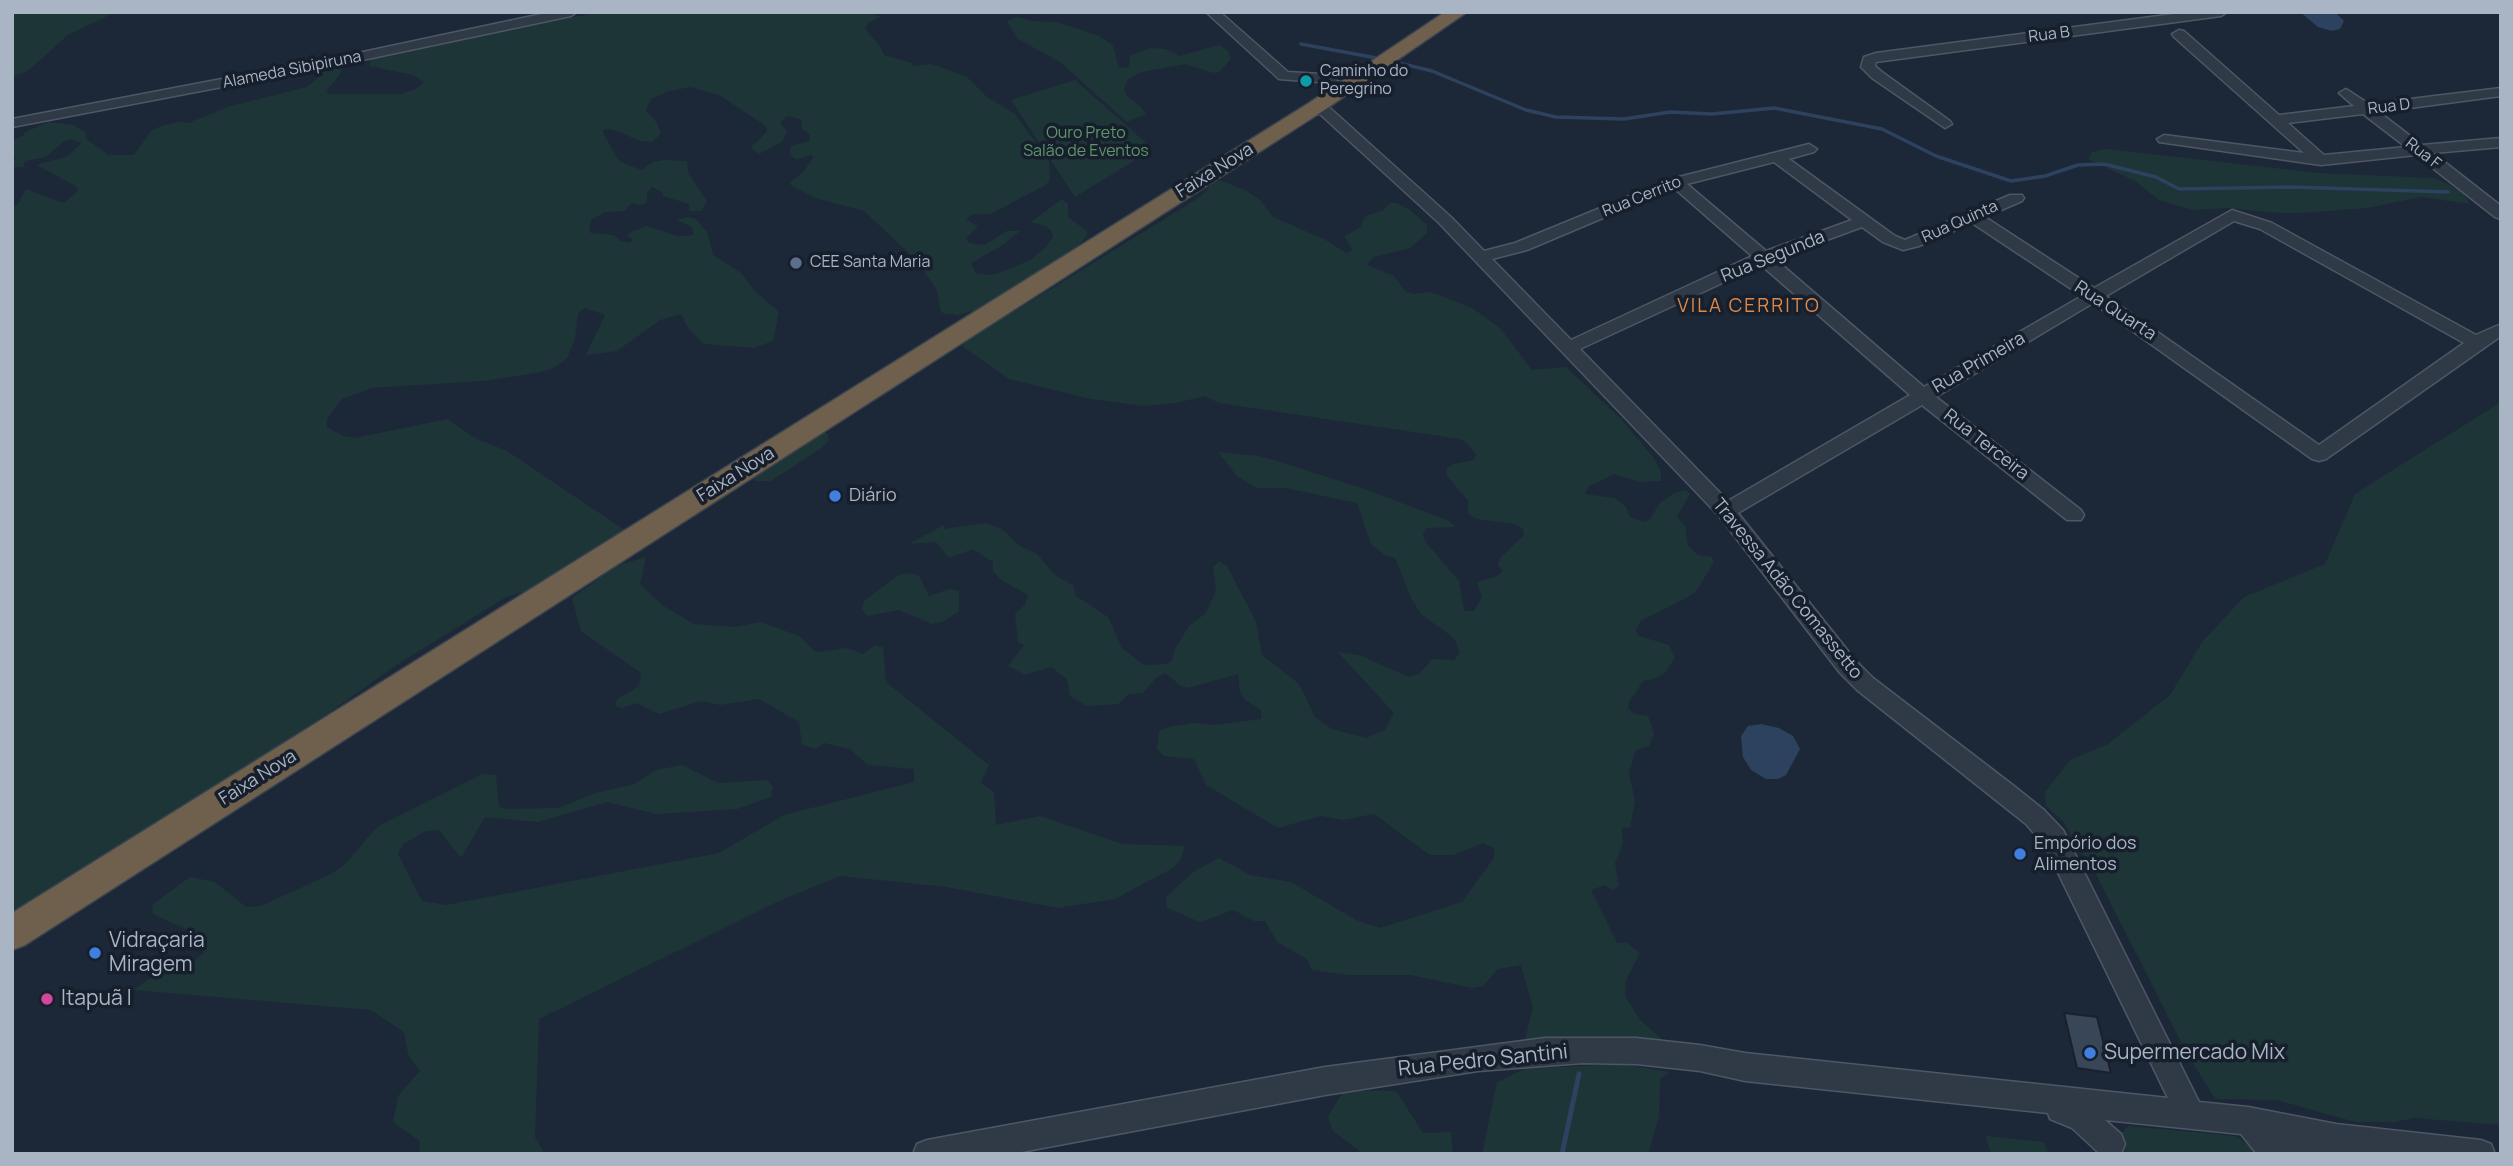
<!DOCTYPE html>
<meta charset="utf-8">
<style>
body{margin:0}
#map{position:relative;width:2513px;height:1166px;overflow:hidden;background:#1c2837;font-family:Manrope,sans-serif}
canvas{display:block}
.frame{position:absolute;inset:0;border:14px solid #a9b4c5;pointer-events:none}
</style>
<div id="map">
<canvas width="2513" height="1166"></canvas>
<div class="frame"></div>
</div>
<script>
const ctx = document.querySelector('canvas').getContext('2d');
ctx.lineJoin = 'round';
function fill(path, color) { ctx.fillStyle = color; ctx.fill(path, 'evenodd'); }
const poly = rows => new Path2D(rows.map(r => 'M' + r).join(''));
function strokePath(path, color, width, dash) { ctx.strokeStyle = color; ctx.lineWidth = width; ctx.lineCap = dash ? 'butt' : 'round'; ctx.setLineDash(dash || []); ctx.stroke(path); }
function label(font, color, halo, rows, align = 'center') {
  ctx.font = font + ' Manrope,sans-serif'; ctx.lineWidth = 7; ctx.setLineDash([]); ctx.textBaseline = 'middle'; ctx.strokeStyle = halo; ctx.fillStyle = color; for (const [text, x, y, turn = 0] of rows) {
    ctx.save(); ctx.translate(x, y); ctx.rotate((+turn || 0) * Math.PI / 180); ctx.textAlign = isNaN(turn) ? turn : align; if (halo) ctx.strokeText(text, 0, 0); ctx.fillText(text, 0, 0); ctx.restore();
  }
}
const green = poly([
 [12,12,116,12,68,35,29,70,12,77],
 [599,12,870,12,876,15,881,17,868,23,865,29,880,46,884,55,912,63,913,66,931,64,941,67,967,77,987,97,1015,114,1049,161,1050,180,1044,186,990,214,973,214,966,219,978,226,966,238,969,243,984,245,1007,231,1020,231,1001,246,971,263,976,273,992,275,1007,270,1030,260,1044,249,1053,237,1052,232,1046,226,1031,222,1062,199,1068,204,1068,217,1087,231,1087,236,1080,244,1033,276,977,310,958,315,945,314,941,312,937,290,917,261,864,211,815,198,789,184,803,172,813,158,812,155,796,159,790,155,791,146,810,141,810,135,802,129,802,120,789,116,784,118,780,124,787,131,782,142,759,154,751,148,767,131,766,126,719,95,691,87,669,91,651,99,646,110,657,123,661,134,651,142,640,141,612,129,603,130,603,133,619,161,641,170,653,162,664,160,687,161,688,173,707,201,701,211,689,211,689,204,663,196,663,192,652,187,647,193,647,202,642,205,632,203,624,211,605,212,591,220,589,231,591,233,614,235,619,240,629,243,633,240,627,236,631,232,647,226,677,236,689,236,694,234,692,227,677,220,687,217,696,219,707,232,713,255,741,273,755,291,779,312,773,341,754,348,704,344,689,329,681,314,660,320,617,351,586,355,605,315,585,308,578,313,575,339,567,358,557,366,542,372,484,381,371,388,342,399,327,419,327,427,343,436,355,438,447,419,475,438,507,451,626,531,540,587,506,597,392,668,326,715,40,902,12,917,12,207,18,204,26,189,64,203,78,191,76,186,38,166,39,164,66,157,82,143,70,139,63,142,46,157,25,161,23,167,12,167,12,161,16,159,12,156,12,141,24,135,25,132,49,122,74,125,85,132,86,139,109,155,134,155,151,131,161,126,178,122,188,123,231,106,307,87,318,78,316,69,323,66,343,66,339,76,326,91,329,94,401,94,418,88,424,82,413,75,369,66,372,57],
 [1016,17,1032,21,1056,22,1100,36,1113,46,1119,68,1129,67,1130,56,1150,48,1165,49,1180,56,1219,45,1228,51,1231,59,1219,72,1214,73,1185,64,1141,72,1128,79,1124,88,1127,96,1141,107,1146,114,1127,122,1060,62,1018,39,1007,21],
 [1075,80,1153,149,1075,197,1011,100],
 [2106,149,2318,173,2433,178,2450,185,2463,194,2470,204,2421,197,2367,208,2301,213,2280,213,2227,208,2194,210,2159,200,2135,181,2088,159,2092,152],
 [1215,181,1222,181,1247,191,1261,201,1273,217,1324,239,1346,253,1352,250,1344,236,1361,227,1364,218,1368,215,1382,211,1390,203,1397,203,1410,210,1427,225,1427,233,1410,248,1374,257,1367,265,1394,276,1406,292,1415,294,1430,292,1472,308,1500,328,1532,370,1566,367,1621,419,1653,457,1661,471,1661,481,1640,482,1614,474,1589,486,1585,494,1615,498,1626,507,1630,517,1643,522,1649,520,1660,503,1674,493,1686,490,1690,494,1677,517,1685,526,1688,546,1698,555,1712,557,1714,562,1695,593,1641,621,1635,630,1639,636,1669,645,1675,657,1666,672,1656,678,1643,681,1629,702,1628,708,1634,714,1648,716,1654,734,1649,746,1636,750,1629,773,1635,801,1630,827,1622,828,1623,844,1615,863,1619,886,1613,890,1605,885,1591,890,1617,943,1626,942,1640,953,1626,980,1625,996,1640,1020,1663,1040,1524,1043,1533,1008,1521,965,1498,969,1483,986,1472,988,1411,975,1350,975,1312,970,1307,959,1277,942,1265,921,1254,921,1233,910,1200,922,1167,908,1166,897,1193,872,1219,858,1250,875,1291,882,1356,920,1380,928,1462,902,1494,858,1494,848,1483,843,1454,855,1430,855,1374,814,1343,820,1321,816,1278,828,1206,785,1194,759,1164,756,1157,749,1159,731,1169,727,1192,723,1215,725,1261,719,1261,710,1245,700,1240,692,1238,674,1188,688,1181,686,1165,673,1155,679,1143,693,1129,694,1118,704,1087,706,1070,696,1067,679,1051,667,1025,675,1008,666,1024,645,1018,642,1015,614,1025,605,1028,595,1001,580,993,571,993,562,973,549,949,558,936,542,909,544,944,525,944,529,986,523,1003,530,1020,546,1037,554,1056,576,1073,585,1076,596,1108,617,1122,648,1144,665,1166,664,1172,661,1175,649,1189,626,1205,614,1216,591,1213,567,1219,561,1227,566,1256,622,1262,655,1299,684,1315,717,1332,729,1366,738,1385,730,1394,713,1338,652,1359,655,1409,677,1419,674,1432,659,1454,660,1460,653,1454,638,1422,615,1412,600,1395,558,1385,555,1371,544,1357,503,1285,488,1257,488,1237,476,1218,452,1258,456,1277,461,1368,490,1449,521,1456,527,1427,528,1423,534,1425,541,1459,581,1464,611,1474,611,1482,597,1477,582,1496,577,1503,571,1498,565,1501,557,1524,535,1523,529,1515,524,1477,519,1468,514,1468,501,1447,476,1447,468,1454,464,1474,460,1476,455,1467,443,1460,439,1219,403,1204,396,1176,403,1143,406,1091,399,1009,379,962,346,981,328,1015,311,1200,197],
 [2501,402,2501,1125,2414,1118,2395,1122,2355,1122,2277,1100,2215,1099,2184,1048,2089,860,2079,850,2064,822,2046,806,2045,792,2070,760,2108,744,2170,695,2203,641,2244,597,2325,564,2355,494],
 [824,432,828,434,829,440,823,447,771,481,755,481,754,477],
 [646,557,640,584,662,605,694,624,736,627,760,622,799,636,816,652,847,648,863,654,875,645,883,647,886,682,989,765,981,783,994,792,996,825,1040,816,1122,844,1185,846,1181,859,1173,868,1115,899,1058,908,947,887,840,876,777,902,539,1019,535,1137,545,1154,419,1154,420,1141,393,1122,398,1096,420,1071,408,1054,404,1032,371,1010,134,990,147,980,191,963,204,953,190,931,153,914,152,905,190,877,215,882,246,907,261,906,333,873,346,863,377,827,483,774,496,775,499,807,508,809,558,808,596,793,634,784,656,770,682,765,718,783,766,780,773,786,771,797,737,809,656,814,607,802,538,822,485,817,461,858,439,830,426,831,403,844,398,854,422,901,446,905,719,853,784,815,914,782,914,769,868,765,850,749,824,743,817,749,802,745,799,722,759,699,720,705,701,701,659,714,637,703,622,708,615,706,617,699,639,686,641,673,581,631,572,598,616,566],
 [910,573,919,576,929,596,949,589,959,591,959,611,943,622,932,624,899,610,867,616,862,609,864,601,899,575],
 [1621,1064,1670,1072,1660,1079,1659,1116,1648,1154,1482,1154,1497,1082,1525,1069],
 [1355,1091,1396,1091,1423,1133,1451,1132,1453,1154,1363,1154,1332,1130,1328,1117,1342,1093],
 [2128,1126,2235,1136,2263,1154,2126,1154,2121,1134],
 [1986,1136,2044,1142,2048,1154,1991,1154]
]);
const water = poly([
 [2300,12,2335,12,2344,21,2340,29,2332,31,2318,27],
 [1761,724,1779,728,1793,736,1800,749,1786,775,1778,779,1766,779,1751,770,1743,757,1741,736,1748,726]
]);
const streamFar1 = poly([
 [1301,44,1382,59],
 [1391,61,1432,71,1526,110,1556,117,1624,119,1670,112,1712,114,1774,108,1882,129,1936,156,2011,181,2045,176,2078,165,2104,164,2156,177,2179,189,2291,187,2448,192]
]);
const stream = poly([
 [1562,1154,1579,1074]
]);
const building = poly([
 [2064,1013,2097,1017,2111,1073,2077,1068,2064,1013]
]);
const minor = poly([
 [551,12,577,12,571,16,358,61,12,127,12,119,358,53,551,12],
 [1206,12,1220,12,1288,72,1320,74,1353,87,1346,91,1318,82,1279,79,1206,12],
 [2189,12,2227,12,2221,16,1876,62,1875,66,1882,72,1950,121,1952,124,1945,128,1872,78,1861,67,1864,57,1876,53,2189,12],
 [2179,30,2184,31,2279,115,2354,106,2339,93,2346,89,2369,104,2501,88,2501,96,2379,112,2422,145,2501,138,2501,147,2433,153,2501,206,2501,219,2495,217,2416,155,2321,165,2159,142,2157,139,2164,135,2304,153,2174,37,2172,34,2179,30],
 [2363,114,2406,147,2324,155,2288,123,2363,114],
 [1316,103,1331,109,1451,217,1484,251,1515,243,1671,179,1809,144,1817,149,1814,152,1789,159,1895,236,1905,240,2010,195,2022,195,2024,198,2022,201,1985,217,2094,288,2232,210,2272,223,2476,335,2501,324,2501,336,2326,459,2319,461,2312,459,2093,303,1936,397,2081,510,2084,515,2081,520,2067,520,1922,405,1738,513,1856,661,1873,678,2014,786,2044,810,2063,830,2199,1102,2248,1107,2336,1124,2481,1140,2491,1144,2495,1154,2257,1154,2241,1134,2105,1120,2121,1134,2125,1144,2121,1154,2100,1154,2072,1128,2050,1119,2048,1113,1745,1081,1700,1071,1636,1064,1583,1063,1478,1071,1325,1095,1011,1154,913,1154,917,1144,927,1140,1325,1067,1545,1038,1636,1038,1700,1045,1745,1053,2168,1098,2045,846,2026,824,1857,690,1840,673,1719,516,1439,223,1321,115,1311,110,1309,107,1311,104,1316,103],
 [1774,162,1852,220,1766,251,1687,184,1774,162],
 [1674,188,1752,256,1571,340,1492,259,1527,250,1674,188],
 [2234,221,2260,229,2464,343,2319,445,2106,296,2234,221],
 [1972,223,2082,296,1924,387,1775,259,1862,227,1883,242,1903,250,1919,246,1972,223],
 [1761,265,1910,395,1728,501,1580,349,1761,265]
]);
const highway = poly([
 [1445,12,1467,12,1323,111,25,945,12,950,12,913,1309,103,1445,12]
]);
const markers = [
 [1306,81,7,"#0f9aa8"],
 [796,263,7,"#5c6f8a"],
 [835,496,7,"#3f7fe0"],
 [2020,854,7,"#3f7fe0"],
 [95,953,7,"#3f7fe0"],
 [47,999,7,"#d1479c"],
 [2090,1053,7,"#3f7fe0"]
];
const farStreetnames = [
 ["Rua B",2049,35,-7],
 ["Alameda Sibipiruna",292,70,-11],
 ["Rua D",2389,107,-7],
 ["Rua F",2423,154,38],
 ["Rua Cerrito",1642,197,-22],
 ["Rua Quinta",1960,222,-24]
];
const farPoinames = [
 ["Caminho do",1320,72],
 ["Peregrino",1320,90],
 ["CEE Santa Maria",810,263]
];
const farParknames = [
 ["Ouro Preto",1086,134],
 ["Salão de Eventos",1086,152]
];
const streetNames = [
 ["Faixa Nova",1215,171,-32],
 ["Rua Segunda",1773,257,-22],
 ["Rua Quarta",2115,311,33],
 ["Rua Primeira",1979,363,-30],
 ["Rua Terceira",1986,445,38],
 ["Faixa Nova",736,475,-32],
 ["Travessa Adão Comassetto",1787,589,51],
 ["Faixa Nova",258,778,-32]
];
const poiNames = [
 ["Diário",849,496],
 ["Empório dos",2034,844],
 ["Alimentos",2034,865]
];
const neighbourhoodNames = [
 ["VILA CERRITO",1749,307]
];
const nearPoinames = [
 ["Vidraçaria",109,941],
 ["Miragem",109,965],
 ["Itapuã I",61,999],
 ["Supermercado Mix",2104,1053]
];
const nearStreetnames = [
 ["Rua Pedro Santini",1483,1061,-6]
];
fill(green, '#1e3538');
fill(water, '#2c425e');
strokePath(streamFar1, '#2c425e', 3.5);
strokePath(stream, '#2c425e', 5);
fill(building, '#384658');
strokePath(building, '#18212d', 2);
strokePath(minor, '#4d5765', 3);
strokePath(highway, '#3b4451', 3);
fill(minor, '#303a47');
fill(highway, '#6e604c');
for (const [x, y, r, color] of markers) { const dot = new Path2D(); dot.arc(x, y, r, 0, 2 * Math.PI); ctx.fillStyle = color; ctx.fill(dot); strokePath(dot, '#161f2b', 2.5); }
label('16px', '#a9b4c5', '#161f2b', farStreetnames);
label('16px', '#a9b4c5', '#161f2b', farPoinames, 'left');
label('16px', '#5f966b', '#161f2b', farParknames);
label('18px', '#a9b4c5', '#161f2b', streetNames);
label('18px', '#a9b4c5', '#161f2b', poiNames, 'left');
ctx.letterSpacing = '2px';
label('19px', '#dd894c', '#161f2b', neighbourhoodNames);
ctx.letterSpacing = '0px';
label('21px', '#a9b4c5', '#161f2b', nearPoinames, 'left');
label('21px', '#a9b4c5', '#161f2b', nearStreetnames);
</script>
